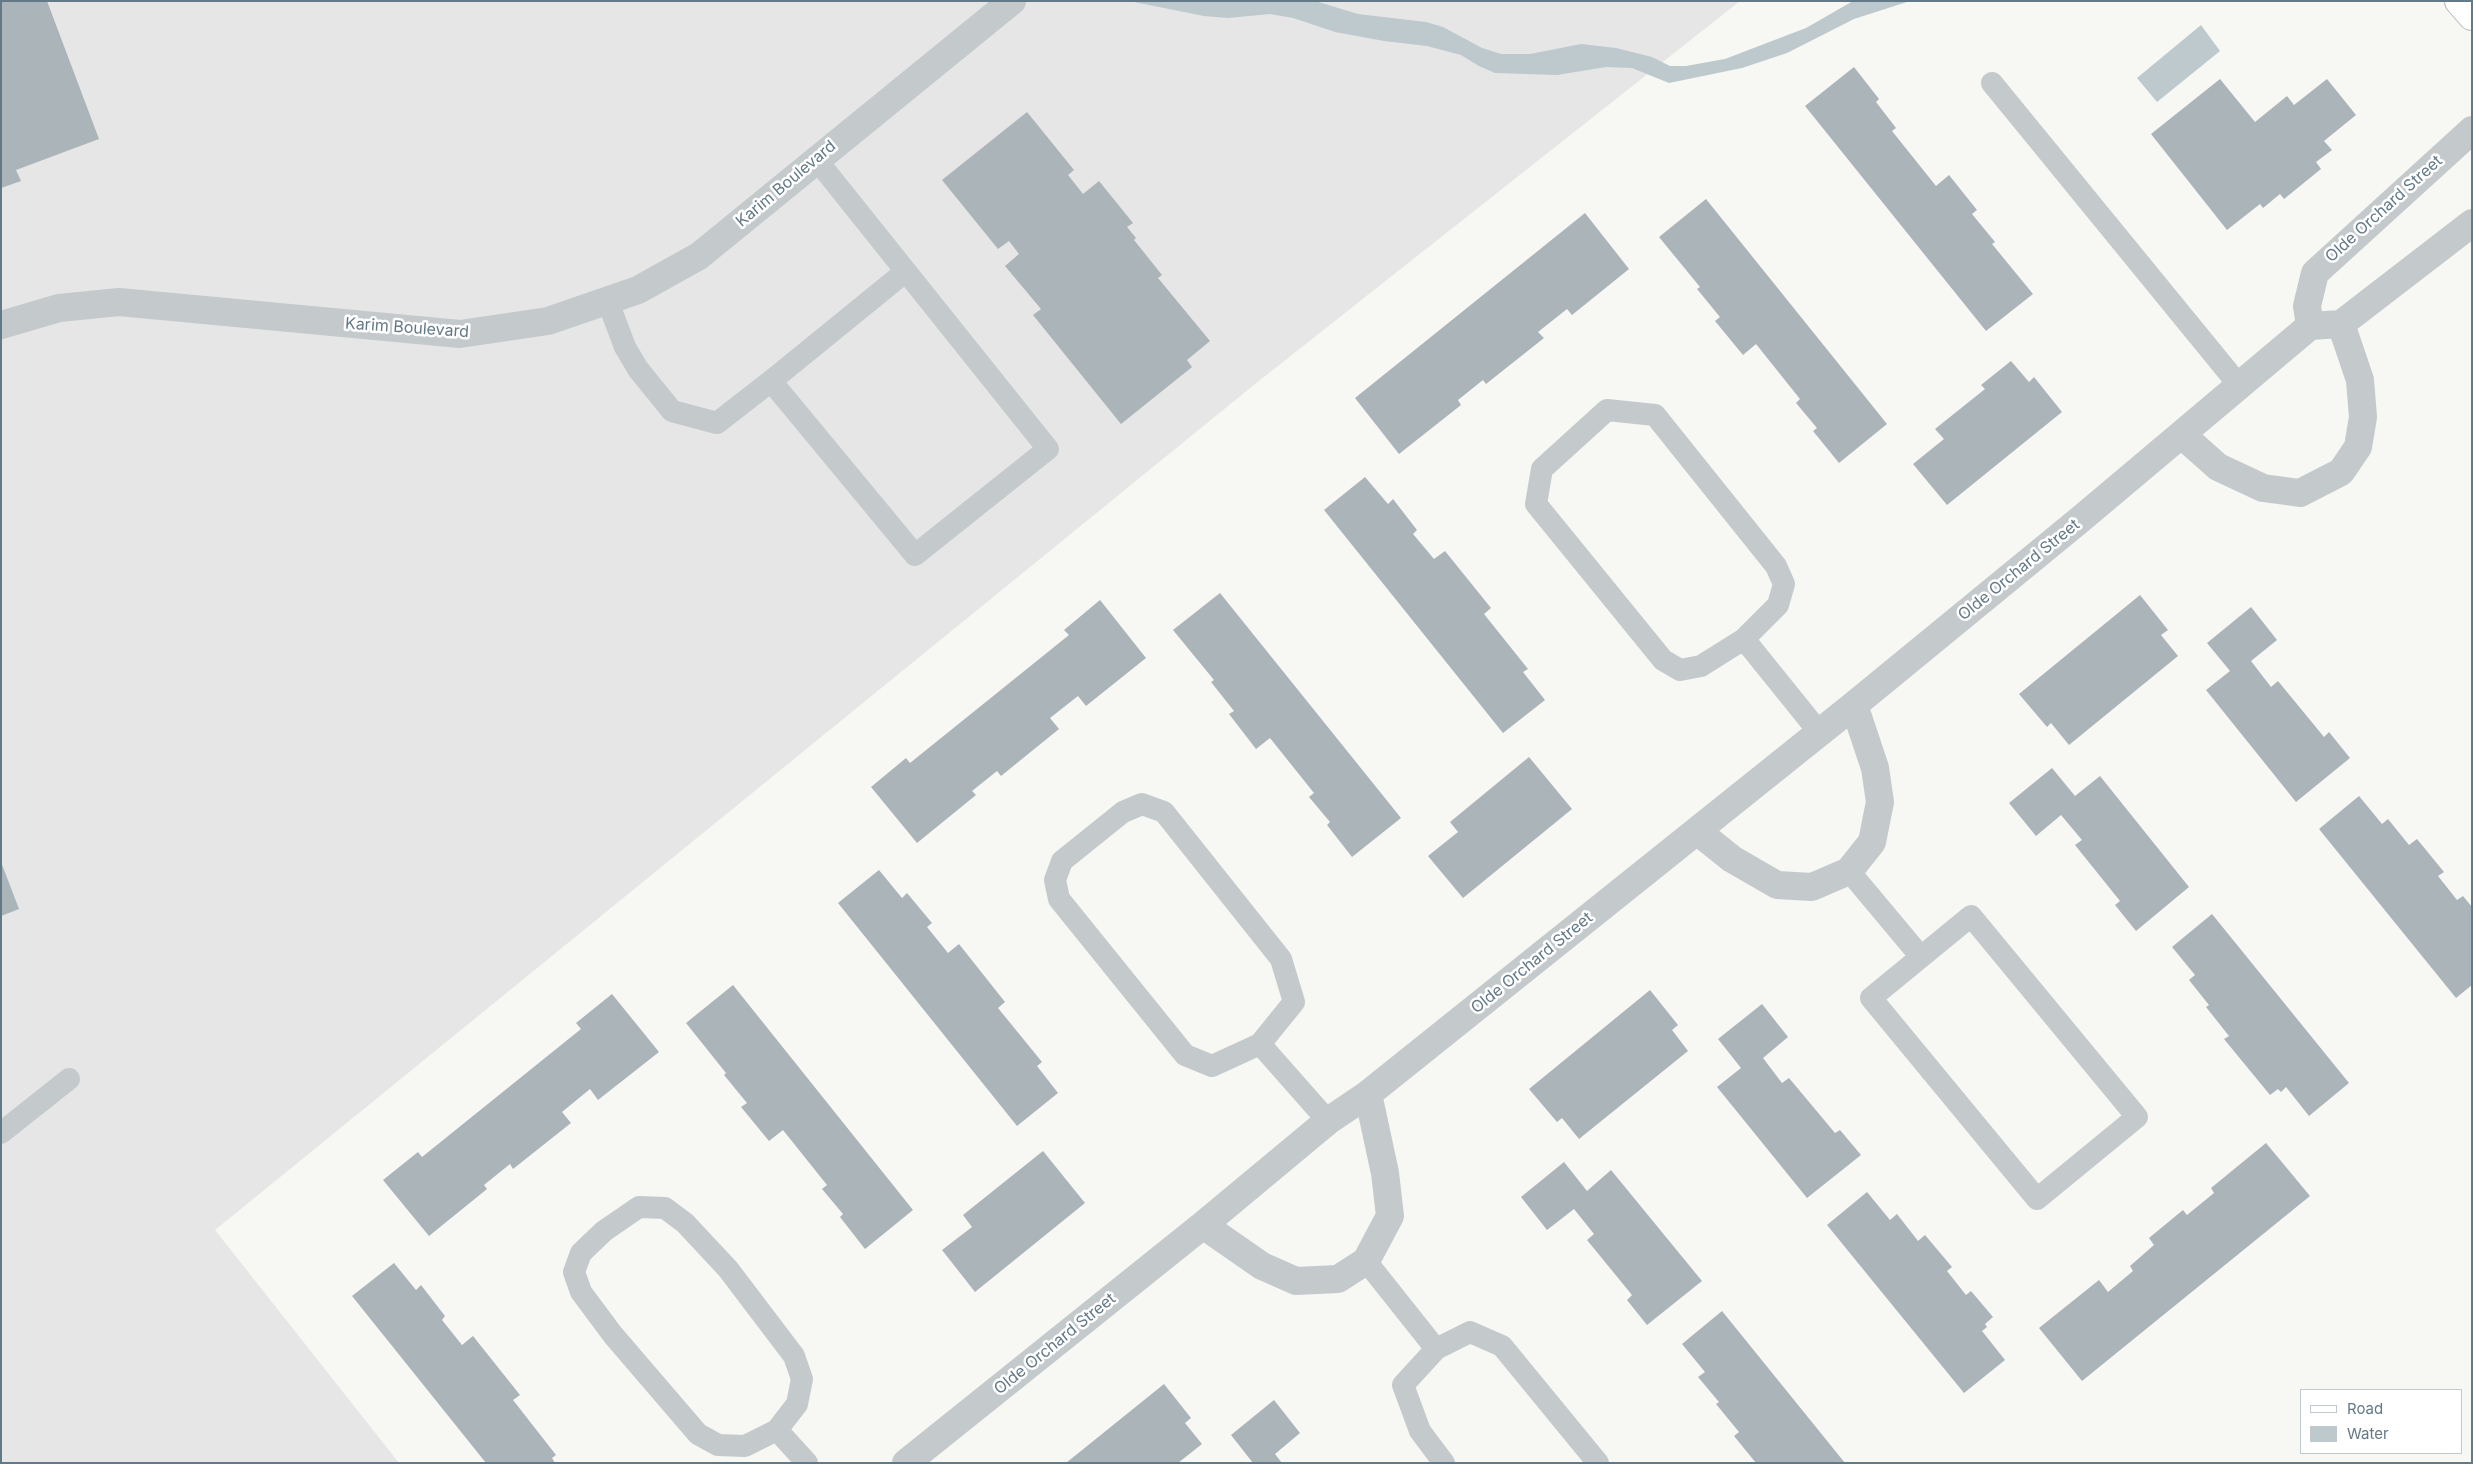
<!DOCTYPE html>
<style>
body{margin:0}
#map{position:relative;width:2473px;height:1464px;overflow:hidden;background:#f7f7f4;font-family:Inter,sans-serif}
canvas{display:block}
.frame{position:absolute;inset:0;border:2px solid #647987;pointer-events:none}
.legend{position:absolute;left:2300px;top:1389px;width:162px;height:65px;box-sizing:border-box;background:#fff;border:1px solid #c1c9cf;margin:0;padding:6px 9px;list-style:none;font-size:15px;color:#647987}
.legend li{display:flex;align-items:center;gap:10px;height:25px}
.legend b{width:25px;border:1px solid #c1c9cf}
</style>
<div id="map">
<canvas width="2473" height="1464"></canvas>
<div class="frame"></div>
<ul class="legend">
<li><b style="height:6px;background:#fff"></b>Road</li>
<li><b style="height:14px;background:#bdc9cd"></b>Water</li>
</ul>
</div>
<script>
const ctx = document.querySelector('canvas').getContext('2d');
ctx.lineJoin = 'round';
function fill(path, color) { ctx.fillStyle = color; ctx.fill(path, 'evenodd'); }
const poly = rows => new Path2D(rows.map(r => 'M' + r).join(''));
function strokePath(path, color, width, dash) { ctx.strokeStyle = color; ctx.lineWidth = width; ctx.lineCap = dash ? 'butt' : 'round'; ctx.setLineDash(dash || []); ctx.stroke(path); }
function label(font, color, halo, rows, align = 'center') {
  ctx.font = font + ' Inter,sans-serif'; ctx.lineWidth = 5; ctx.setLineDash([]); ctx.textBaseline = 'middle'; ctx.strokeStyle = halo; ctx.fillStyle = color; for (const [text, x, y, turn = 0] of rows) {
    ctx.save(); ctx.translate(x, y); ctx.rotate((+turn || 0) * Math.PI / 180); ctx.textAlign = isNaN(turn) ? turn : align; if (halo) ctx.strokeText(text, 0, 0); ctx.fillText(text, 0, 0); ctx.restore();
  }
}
const built = poly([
 [1,1,1740,1,1255,384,215,1230,399,1463,1,1463]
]);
const water = poly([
 [1129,1,1315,1,1358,14,1426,22,1443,27,1482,48,1501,54,1530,54,1581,44,1616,48,1652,57,1670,66,1686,66,1725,59,1806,28,1853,1,1910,1,1854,19,1787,53,1742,68,1669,83,1632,68,1606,67,1557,75,1495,73,1479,66,1461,55,1427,46,1384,41,1335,32,1293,18,1270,14,1228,18,1204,16],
 [2201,25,2220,51,2157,102,2137,78]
]);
const building = poly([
 [1,1,47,1,99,139,16,170,21,181,1,188],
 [1854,67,1879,99,1876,102,1896,128,1892,131,1936,186,1949,175,1977,210,1972,214,1995,242,1992,244,2033,294,1986,331,1805,106],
 [2220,79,2255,122,2287,96,2294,105,2327,79,2356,115,2324,141,2332,150,2316,162,2321,169,2284,199,2280,194,2263,208,2260,204,2227,230,2151,134],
 [1027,112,1074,170,1068,175,1083,194,1099,181,1133,223,1127,227,1136,238,1134,240,1162,275,1158,278,1210,341,1187,360,1192,367,1121,424,1033,315,1041,309,1005,266,1019,254,1009,241,998,249,942,180],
 [1706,199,1887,424,1839,463,1813,431,1817,428,1796,403,1800,399,1756,344,1743,355,1715,321,1720,317,1697,289,1700,287,1659,237],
 [1585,213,1629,269,1572,315,1567,309,1538,332,1544,338,1486,384,1483,380,1458,400,1461,405,1399,454,1355,398],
 [2011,361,2029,382,2034,377,2062,412,1947,505,1913,464,1944,439,1935,429,1985,389,1981,385],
 [1365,477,1388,504,1393,499,1417,530,1413,534,1434,559,1445,551,1491,608,1484,614,1528,669,1523,672,1545,700,1503,733,1324,510],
 [1220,593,1401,818,1352,857,1327,825,1330,822,1309,797,1314,793,1270,738,1256,749,1229,714,1234,711,1211,682,1214,680,1173,630],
 [2140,595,2168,630,2161,635,2178,656,2069,745,2051,723,2047,727,2019,694],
 [1100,600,1146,658,1086,706,1078,696,1050,718,1059,729,1001,776,997,771,972,791,976,795,917,843,871,787,906,758,910,763,1069,635,1064,630],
 [2251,607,2277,640,2251,661,2271,687,2278,681,2324,737,2329,732,2350,758,2296,802,2206,690,2230,671,2207,643],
 [1529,757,1572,809,1463,898,1428,856,1458,832,1450,822],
 [2052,768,2075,796,2100,776,2189,887,2136,931,2115,905,2120,901,2075,845,2082,840,2061,815,2036,836,2009,803],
 [2359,796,2382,824,2388,819,2409,845,2417,839,2444,872,2438,876,2457,900,2463,896,2472,907,2472,985,2456,998,2319,829],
 [1,862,19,909,1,916],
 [879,870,902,898,907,893,932,923,927,927,948,953,959,944,1005,1002,998,1008,1042,1062,1037,1066,1058,1093,1017,1126,838,903],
 [2212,914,2349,1083,2309,1116,2286,1087,2281,1092,2278,1089,2270,1095,2224,1039,2229,1036,2206,1007,2209,1005,2189,980,2195,975,2172,947],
 [733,985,913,1210,865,1249,840,1217,843,1214,822,1189,827,1185,783,1130,769,1141,741,1107,747,1103,724,1075,726,1073,686,1023],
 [1650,990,1678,1025,1672,1030,1688,1051,1579,1139,1562,1118,1557,1122,1529,1089],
 [612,994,659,1052,598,1100,590,1089,562,1112,571,1123,513,1169,510,1164,484,1185,487,1189,429,1236,383,1180,418,1152,422,1157,581,1029,576,1023],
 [1762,1004,1788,1037,1763,1058,1782,1083,1789,1078,1835,1133,1840,1130,1861,1155,1807,1198,1717,1087,1741,1068,1718,1039],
 [2266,1143,2310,1196,2082,1381,2039,1328,2099,1280,2108,1292,2133,1271,2130,1266,2154,1245,2149,1238,2183,1210,2187,1215,2214,1193,2211,1188],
 [1043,1151,1085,1203,975,1292,942,1250,972,1227,963,1215],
 [1564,1162,1587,1191,1611,1170,1702,1281,1647,1325,1627,1300,1632,1295,1587,1240,1594,1234,1574,1209,1547,1230,1521,1197],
 [1867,1192,1890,1220,1897,1214,1918,1241,1925,1235,1952,1267,1947,1271,1966,1295,1971,1291,1993,1317,1985,1324,1987,1327,1982,1331,2005,1360,1964,1393,1827,1225],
 [394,1263,416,1290,421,1285,445,1316,442,1320,462,1345,473,1336,520,1395,513,1400,556,1455,552,1458,555,1463,486,1463,352,1296],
 [1722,1311,1845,1463,1756,1463,1734,1436,1739,1432,1716,1404,1719,1402,1698,1377,1705,1372,1682,1344],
 [1164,1384,1191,1418,1185,1423,1202,1444,1178,1463,1066,1463],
 [1274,1400,1300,1433,1275,1454,1282,1463,1253,1463,1231,1435]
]);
const service = poly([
 [1992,83,2238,384],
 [608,302,625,347,638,369,672,411,717,423,771,381,915,555,1048,449,816,159],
 [771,381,905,272],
 [1744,639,1701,666,1680,670,1663,660,1536,504,1542,469,1607,410,1655,415,1776,566,1784,584,1778,605,1744,639,1819,732],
 [1849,871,1921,957,1871,998,2037,1199,2137,1117,1971,916,1921,957],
 [1260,1044,1212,1066,1185,1055,1059,899,1055,880,1062,861,1123,812,1142,804,1164,812,1281,959,1294,1002,1260,1044,1328,1121],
 [1,1133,69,1079],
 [639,1207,665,1208,685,1223,728,1269,794,1356,802,1379,797,1404,777,1430,745,1446,718,1445,698,1434,613,1335,581,1292,574,1272,581,1253,604,1231,639,1207],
 [1366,1261,1436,1349],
 [777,1430,807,1463],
 [1444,1463,1420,1431,1403,1385,1436,1349,1470,1332,1502,1346,1598,1463]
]);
const minor = poly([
 [1,325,59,308,119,302,460,334,548,321,638,290,699,256,1012,1],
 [2310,326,2307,306,2315,273,2472,130],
 [2182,435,2218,467,2263,488,2300,493,2341,472,2358,447,2363,417,2360,380,2341,324],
 [1697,831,1732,859,1777,885,1812,887,1849,871,1872,842,1880,802,1875,768,1854,705],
 [1203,1225,1262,1266,1296,1281,1338,1279,1366,1261,1390,1216,1385,1173,1368,1094],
 [906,1463,1203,1225,1328,1121,1368,1094,1854,705,2082,518,2310,326,2341,324,2472,223]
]);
const secondary = poly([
 [2459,1,2472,16]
]);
const streetNames = [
 ["Karim Boulevard",786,184,-40],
 ["Olde Orchard Street",2384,209,-42],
 ["Karim Boulevard",407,328,4],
 ["Olde Orchard Street",2019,570,-39],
 ["Olde Orchard Street",1532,963,-39],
 ["Olde Orchard Street",1055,1344,-39]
];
fill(built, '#e5e6e5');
fill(water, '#bdc9cd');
fill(building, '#abb4b9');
strokePath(secondary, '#b6bcc0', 30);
strokePath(service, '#c4c9cc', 22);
strokePath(minor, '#c4c9cc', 28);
strokePath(secondary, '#fff', 28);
label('16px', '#647987', '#fff', streetNames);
</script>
